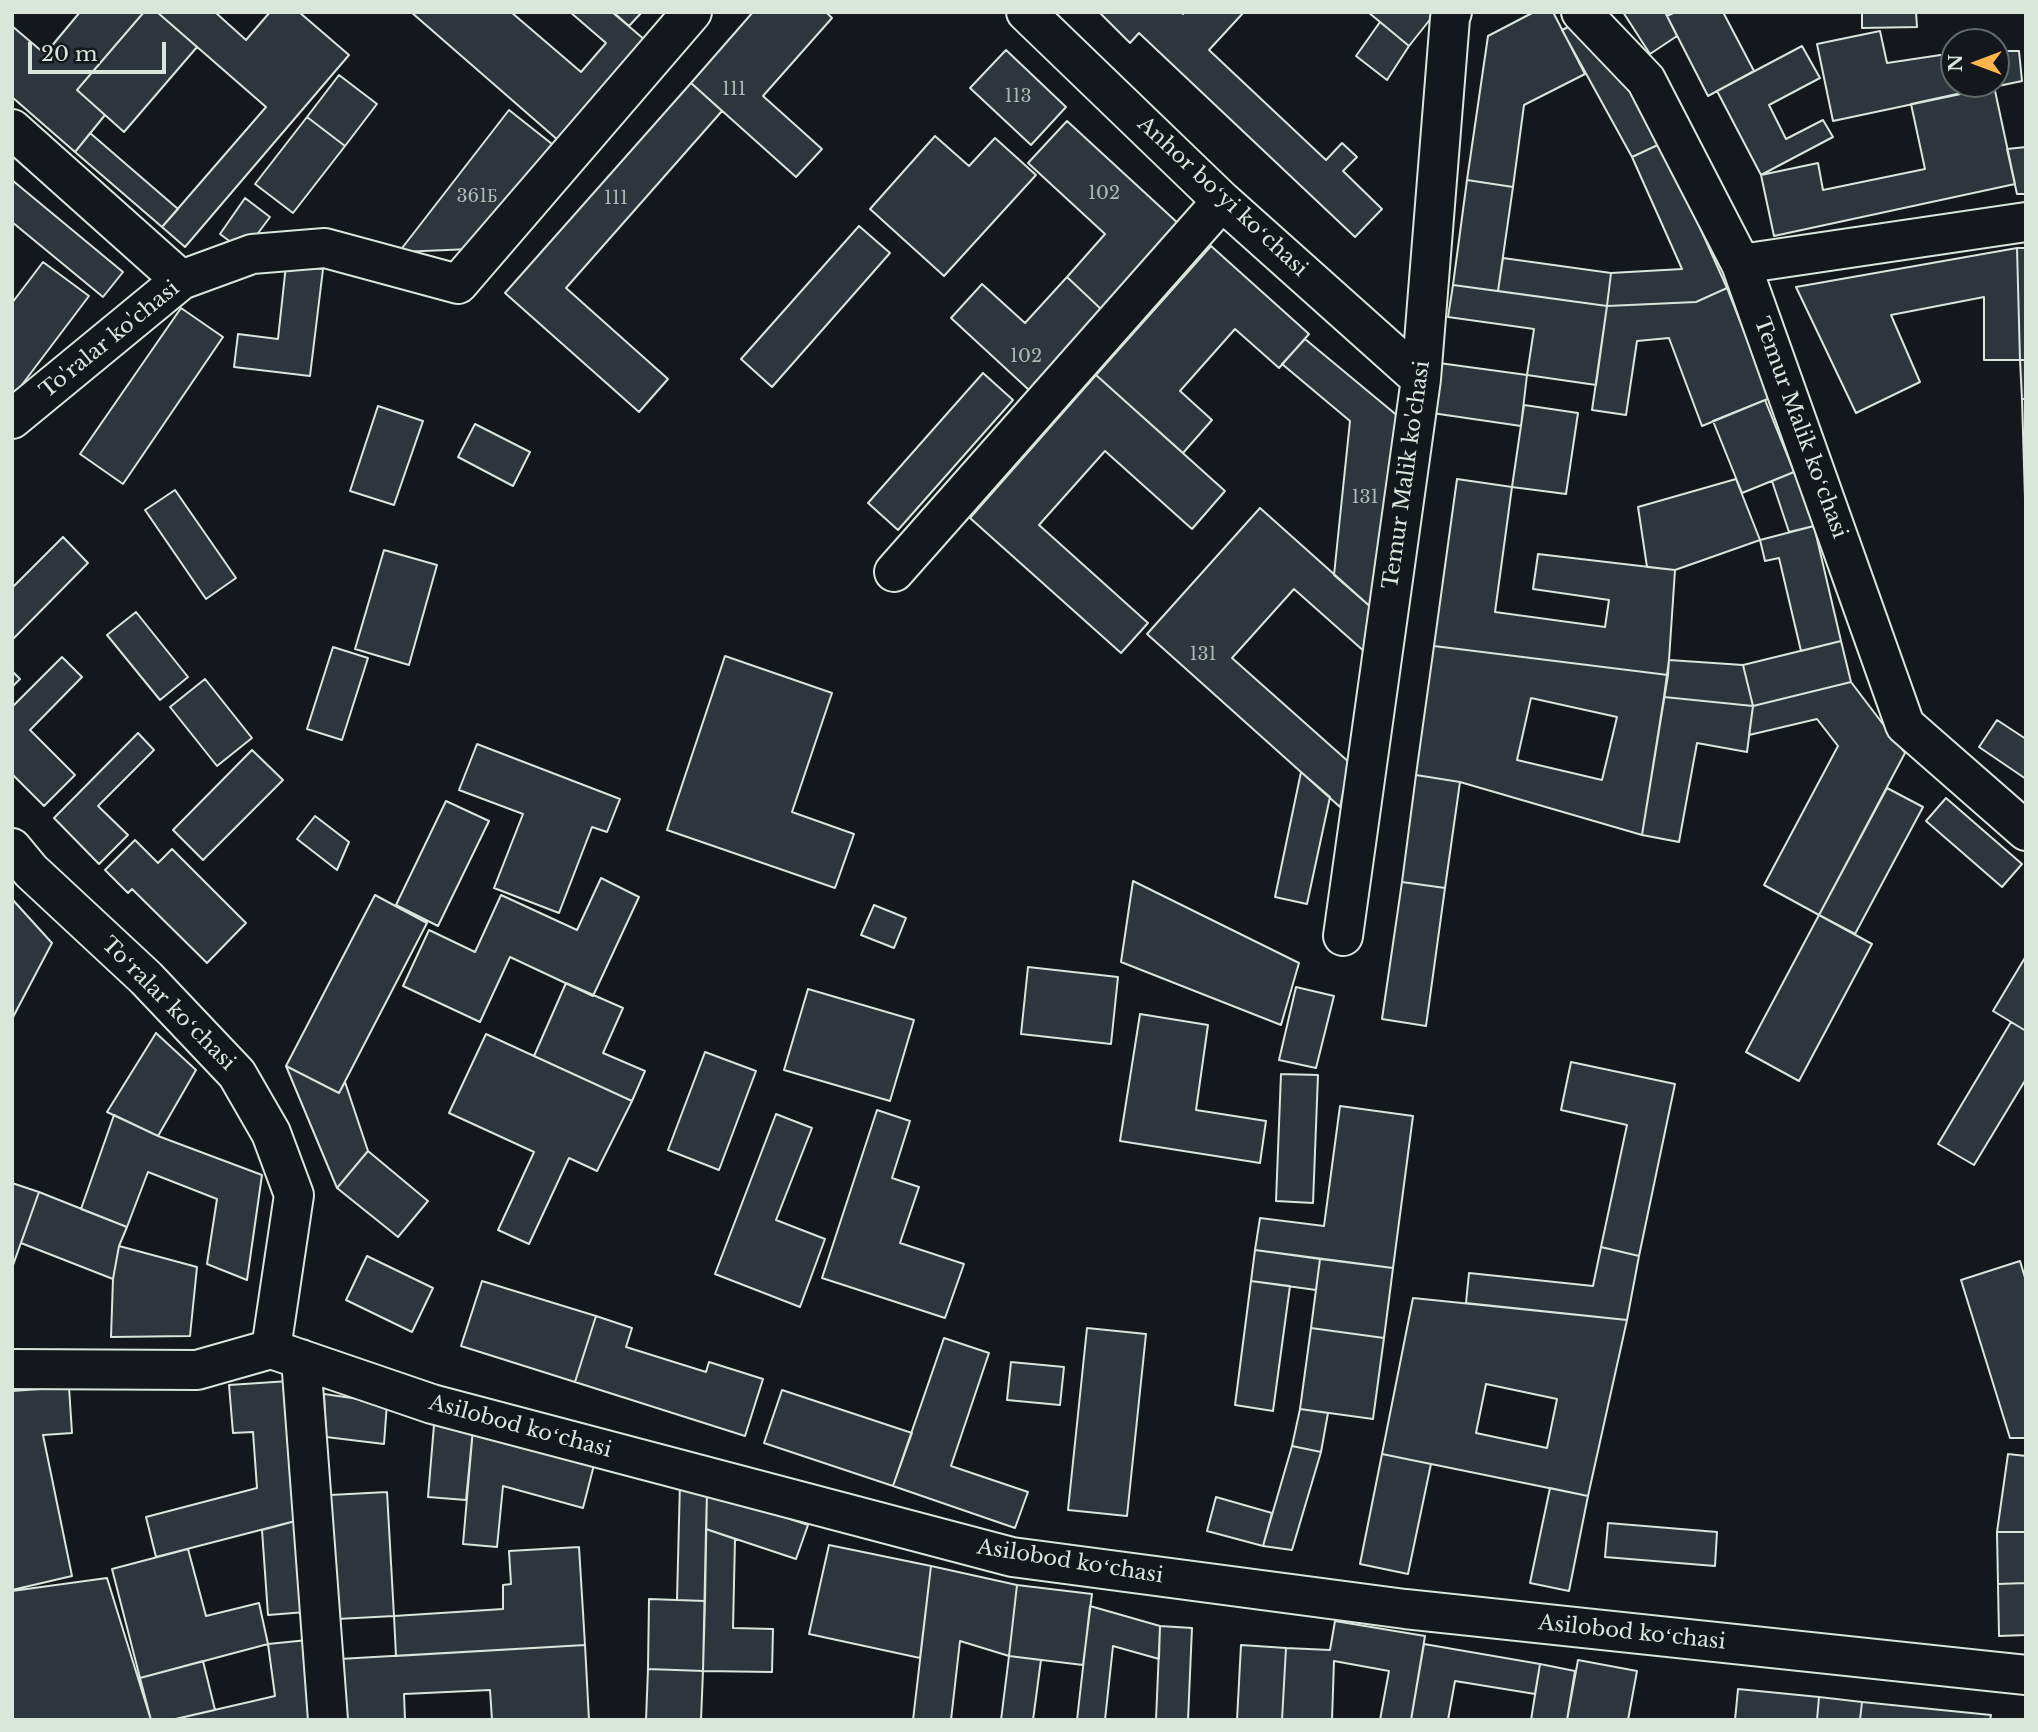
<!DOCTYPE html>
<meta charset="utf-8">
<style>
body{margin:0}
#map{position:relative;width:2038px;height:1732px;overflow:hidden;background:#14181c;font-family:"Libre Baskerville",serif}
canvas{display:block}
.frame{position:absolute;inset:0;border:14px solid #d8e6dc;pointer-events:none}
.north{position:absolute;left:1940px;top:28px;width:70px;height:70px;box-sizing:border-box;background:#14181c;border:2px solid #626a69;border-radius:50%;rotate:270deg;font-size:19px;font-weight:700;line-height:28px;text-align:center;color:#d8e6dc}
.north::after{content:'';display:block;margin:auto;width:24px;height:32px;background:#ffb74d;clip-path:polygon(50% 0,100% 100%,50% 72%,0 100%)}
.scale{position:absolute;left:28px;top:42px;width:138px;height:32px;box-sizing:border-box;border:4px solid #d8e6dc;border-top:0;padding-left:9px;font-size:21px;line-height:24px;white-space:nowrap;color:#d8e6dc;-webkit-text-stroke:5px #14181c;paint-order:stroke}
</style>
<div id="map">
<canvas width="2038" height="1732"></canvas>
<div class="frame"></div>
<div class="north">N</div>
<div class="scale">20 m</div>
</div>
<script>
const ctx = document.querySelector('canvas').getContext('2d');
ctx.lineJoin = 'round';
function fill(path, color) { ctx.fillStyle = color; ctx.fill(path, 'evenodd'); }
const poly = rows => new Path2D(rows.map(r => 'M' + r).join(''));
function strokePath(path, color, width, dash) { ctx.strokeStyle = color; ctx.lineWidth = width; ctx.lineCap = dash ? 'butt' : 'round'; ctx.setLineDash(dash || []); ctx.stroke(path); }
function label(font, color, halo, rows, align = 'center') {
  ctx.font = font + ' "Libre Baskerville",serif'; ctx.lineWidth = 5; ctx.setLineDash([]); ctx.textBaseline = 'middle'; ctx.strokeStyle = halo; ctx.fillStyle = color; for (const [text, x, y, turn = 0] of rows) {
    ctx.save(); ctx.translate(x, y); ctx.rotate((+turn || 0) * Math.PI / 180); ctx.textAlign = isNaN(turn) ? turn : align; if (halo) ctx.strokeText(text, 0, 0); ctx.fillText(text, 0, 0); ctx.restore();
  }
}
const building = poly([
 [80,12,144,12,77,90,105,115,75,152,12,97,12,26,45,54,80,12],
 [144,12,157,12,197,47,124,132,77,90,144,12],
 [157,12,215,12,246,40,270,12,299,12,349,55,185,247,162,227,266,107,157,12],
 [411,12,511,12,581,72,606,43,570,12,612,12,645,40,559,141,411,12],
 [613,12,642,12,629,26,613,12],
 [753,12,826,12,832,18,763,96,822,149,796,177,691,83,753,12],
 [1099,12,1181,12,1183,14,1184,12,1244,12,1209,50,1326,160,1342,143,1357,157,1343,171,1382,209,1355,237,1139,33,1130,43,1099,12],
 [1368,12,1436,12,1409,46,1368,12],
 [1534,12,1553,12,1585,74,1524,105,1513,187,1467,180,1488,36,1534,12],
 [1623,12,1665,12,1677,36,1650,54,1623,12],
 [1675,12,1723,12,1754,71,1708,96,1667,16,1675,12],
 [1862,12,1916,12,1917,27,1862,28,1862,12],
 [1380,22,1409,46,1387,80,1356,56,1380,22],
 [1579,22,1612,61,1662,143,1632,157,1562,30,1579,22],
 [1880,31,1887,63,1954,53,1954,84,1996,84,1996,51,2019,51,2022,81,1833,121,1817,44,1880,31],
 [1802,46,1820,78,1769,105,1786,139,1823,120,1833,137,1761,175,1717,91,1802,46],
 [1006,50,1066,107,1031,145,970,88,1006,50],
 [339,75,377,104,345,146,307,117,339,75],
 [691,83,722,111,566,288,668,379,639,412,505,293,691,83],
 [1994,86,2015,184,1774,236,1761,175,1818,163,1823,190,1925,169,1911,104,1994,86],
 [509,110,552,144,471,249,399,252,509,110],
 [307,117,345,146,293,213,255,184,307,117],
 [1067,121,1180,225,1102,310,1067,277,1105,234,1028,163,1067,121],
 [90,133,178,209,162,227,75,152,90,133],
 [935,136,969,166,995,138,1036,175,944,276,870,209,935,136],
 [1662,143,1727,288,1696,302,1607,306,1611,273,1682,269,1632,157,1662,143],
 [2026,147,2026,194,2017,194,2007,149,2026,147],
 [12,180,123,272,103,297,12,222,12,180],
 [1467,180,1513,187,1498,291,1453,285,1467,180],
 [245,198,270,217,244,252,220,234,245,198],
 [859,226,890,253,772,387,741,359,859,226],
 [1211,246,1309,334,1279,368,1235,329,1180,391,1212,420,1183,453,1096,375,1211,246],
 [2017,248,2026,248,2026,360,2020,360,2017,248],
 [2017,248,2020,360,1984,360,1984,297,1891,315,1920,382,1856,413,1796,287,2017,248],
 [1503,258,1611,273,1607,306,1498,291,1503,258],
 [43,262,89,296,12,398,12,303,43,262],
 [286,265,323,269,310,376,234,367,238,334,278,339,286,265],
 [1067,277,1102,310,1029,390,951,318,982,284,1025,323,1067,277],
 [1453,285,1607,306,1596,385,1527,375,1534,329,1448,317,1453,285],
 [1727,288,1770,398,1702,426,1669,338,1637,341,1626,415,1592,410,1607,306,1696,302,1727,288],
 [181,308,223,337,123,484,80,454,181,308],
 [1305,339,1399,417,1373,609,1334,575,1350,421,1282,364,1305,339],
 [2020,360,2026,360,2026,399,2022,399,2020,360],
 [1439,363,1527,375,1521,426,1432,413,1439,363],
 [983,373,1013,400,898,530,868,503,983,373],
 [1096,375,1225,491,1192,529,1105,451,1039,525,1148,623,1121,653,970,518,1096,375],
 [2022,399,2026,399,2026,532,2022,399],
 [1765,400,1794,472,1742,493,1713,421,1765,400],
 [1524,405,1578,413,1566,494,1512,487,1524,405],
 [378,406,423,421,394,505,350,491,378,406],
 [475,424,530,452,513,486,458,457,475,424],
 [1794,472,1814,526,1789,532,1772,481,1794,472],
 [1457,479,1512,487,1495,612,1605,627,1609,600,1533,589,1538,554,1675,570,1668,675,1434,646,1457,479],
 [1736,479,1760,540,1675,570,1647,567,1638,507,1736,479],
 [175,490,236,578,206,599,145,510,175,490],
 [1260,508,1373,609,1366,653,1294,589,1232,658,1350,763,1340,807,1147,634,1260,508],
 [1814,526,1841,641,1801,651,1779,558,1765,561,1760,540,1814,526],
 [63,537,88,563,12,640,12,588,63,537],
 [384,550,437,565,409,665,355,649,384,550],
 [136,612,188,677,160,700,107,635,136,612],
 [1841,641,1851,682,1753,706,1743,665,1841,641],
 [1434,646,1668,675,1642,835,1460,782,1416,775,1434,646],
 [1531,698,1617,717,1602,780,1517,760,1531,698],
 [333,647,368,658,342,740,307,729,333,647],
 [725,656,832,693,792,812,854,834,835,888,667,830,725,656],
 [62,657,82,677,30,730,75,775,44,806,12,774,12,707,62,657],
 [1669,660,1743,665,1753,706,1664,697,1669,660],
 [12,671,20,679,12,687,12,671],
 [205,679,252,738,217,766,170,707,205,679],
 [1851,682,1905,753,1819,915,1764,885,1838,746,1817,719,1749,735,1753,706,1851,682],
 [1664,697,1753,706,1747,752,1697,743,1679,842,1642,835,1664,697],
 [1997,720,2026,739,2026,779,1979,747,1997,720],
 [138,733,154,750,98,806,128,835,99,864,54,818,138,733],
 [477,744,620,799,607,832,592,827,559,913,494,888,523,814,459,790,477,744],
 [252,750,283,780,203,860,173,830,252,750],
 [1301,772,1330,797,1307,904,1275,897,1301,772],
 [1416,775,1460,782,1445,888,1402,882,1416,775],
 [1887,788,1923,807,1855,934,1819,915,1887,788],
 [1946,798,2022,864,2002,887,1926,821,1946,798],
 [446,801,489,821,438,926,396,905,446,801],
 [315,816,349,842,337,870,297,839,315,816],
 [135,840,158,863,172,849,246,923,207,963,132,889,128,893,105,870,135,840],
 [601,878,639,897,593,996,510,957,480,1022,403,986,429,930,475,952,501,895,577,930,601,878],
 [1133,881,1299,963,1281,1025,1121,962,1133,881],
 [1402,882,1445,888,1426,1026,1382,1019,1402,882],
 [375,895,427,923,339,1093,286,1066,375,895],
 [12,899,52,943,12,1019,12,899],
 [874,905,906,918,894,948,861,935,874,905],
 [1819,915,1872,944,1799,1081,1746,1052,1819,915],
 [2026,956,2026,1031,1993,1011,2026,956],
 [1028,967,1118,977,1111,1044,1021,1034,1028,967],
 [566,983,623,1008,603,1053,645,1071,632,1101,534,1056,566,983],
 [1296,987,1334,996,1316,1068,1279,1060,1296,987],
 [808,989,914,1020,890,1101,784,1070,808,989],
 [1140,1014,1208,1025,1196,1110,1266,1121,1260,1163,1120,1141,1140,1014],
 [2011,1022,2026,1031,2026,1079,1974,1165,1938,1144,2011,1022],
 [156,1033,196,1070,158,1136,107,1112,156,1033],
 [486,1034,632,1101,597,1171,569,1158,529,1244,498,1230,534,1152,449,1113,486,1034],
 [705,1052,756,1071,719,1170,668,1150,705,1052],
 [1571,1062,1675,1084,1639,1256,1601,1247,1627,1125,1561,1110,1571,1062],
 [286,1066,339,1093,345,1082,368,1151,337,1188,286,1066],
 [1281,1074,1318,1075,1313,1203,1276,1201,1281,1074],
 [1340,1106,1413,1116,1393,1268,1255,1250,1260,1218,1324,1226,1340,1106],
 [877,1110,910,1121,892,1178,919,1187,900,1243,964,1264,945,1318,822,1278,877,1110],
 [776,1114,812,1128,776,1220,825,1239,800,1307,715,1274,776,1114],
 [114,1115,158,1136,262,1175,247,1280,207,1264,217,1199,148,1172,127,1227,81,1209,114,1115],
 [368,1151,428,1201,398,1237,337,1188,368,1151],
 [12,1183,39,1192,12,1268,12,1183],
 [39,1192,127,1227,119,1246,113,1279,21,1243,39,1192],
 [119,1246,197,1267,190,1336,111,1337,113,1279,119,1246],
 [1601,1247,1639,1256,1627,1320,1466,1303,1469,1273,1593,1286,1601,1247],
 [1255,1250,1320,1259,1316,1290,1251,1281,1255,1250],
 [367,1256,433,1288,412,1332,346,1300,367,1256],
 [1320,1259,1393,1268,1384,1338,1311,1328,1320,1259],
 [2020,1261,2026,1281,2026,1438,2010,1438,1961,1280,2020,1261],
 [482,1281,596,1316,575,1382,461,1346,482,1281],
 [1251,1281,1290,1286,1273,1411,1235,1405,1251,1281],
 [1413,1298,1627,1320,1588,1496,1382,1454,1413,1298],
 [1486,1384,1557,1399,1547,1448,1476,1433,1486,1384],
 [596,1316,632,1328,626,1347,706,1372,709,1362,763,1379,745,1436,575,1382,596,1316],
 [1087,1328,1146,1334,1127,1516,1068,1510,1087,1328],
 [1311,1328,1384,1338,1373,1419,1300,1409,1311,1328],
 [944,1338,989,1353,951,1466,1028,1492,1015,1528,893,1486,944,1338],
 [1011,1362,1064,1367,1060,1405,1007,1400,1011,1362],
 [289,1381,299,1520,156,1557,146,1517,257,1488,253,1432,233,1433,229,1385,289,1381],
 [69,1387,72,1433,43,1435,72,1576,12,1590,12,1391,69,1387],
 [782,1390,912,1433,893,1486,764,1443,782,1390],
 [324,1394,387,1403,384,1444,326,1437,324,1394],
 [1300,1409,1328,1413,1321,1452,1292,1446,1300,1409],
 [434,1425,473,1429,466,1500,428,1497,434,1425],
 [473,1429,595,1461,583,1508,503,1486,497,1547,463,1544,473,1429],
 [1292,1446,1321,1452,1292,1550,1263,1546,1292,1446],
 [1382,1454,1431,1464,1408,1574,1360,1564,1382,1454],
 [2008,1454,2026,1456,2026,1532,1997,1532,2008,1454],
 [680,1482,707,1491,705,1601,677,1600,680,1482],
 [1550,1488,1588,1496,1569,1591,1530,1583,1550,1488],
 [707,1491,808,1525,796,1559,706,1529,707,1491],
 [387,1492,394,1616,337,1619,330,1495,387,1492],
 [1216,1497,1272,1513,1263,1546,1207,1531,1216,1497],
 [299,1520,306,1612,268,1615,262,1530,299,1520],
 [1608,1523,1717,1532,1715,1566,1605,1557,1608,1523],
 [706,1529,735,1539,733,1628,773,1629,772,1672,703,1671,706,1529],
 [1997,1532,2026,1532,2026,1583,1998,1584,1997,1532],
 [829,1545,931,1566,920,1658,809,1634,829,1545],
 [579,1547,585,1645,396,1656,394,1616,503,1609,503,1585,511,1584,509,1551,579,1547],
 [188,1549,206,1616,259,1603,268,1644,140,1678,112,1569,188,1549],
 [931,1566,1017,1585,1009,1656,960,1641,951,1720,913,1720,931,1566],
 [107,1578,151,1720,12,1720,12,1591,107,1578],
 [2026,1583,2026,1635,1999,1636,1998,1584,2026,1583],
 [1017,1585,1092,1594,1083,1665,1009,1656,1017,1585],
 [649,1599,705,1601,703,1671,648,1669,649,1599],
 [1090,1606,1160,1626,1159,1659,1113,1646,1105,1720,1077,1720,1090,1606],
 [1335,1621,1425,1636,1411,1720,1380,1720,1389,1671,1334,1661,1332,1720,1282,1720,1286,1648,1330,1650,1335,1621],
 [1160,1626,1192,1628,1188,1720,1156,1720,1160,1626],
 [308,1640,317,1720,171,1720,275,1696,268,1644,308,1640],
 [1424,1644,1540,1664,1535,1694,1455,1681,1448,1720,1411,1720,1424,1644],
 [585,1645,589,1720,492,1720,490,1690,404,1694,405,1720,343,1720,339,1659,585,1645],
 [1241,1645,1286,1648,1282,1720,1237,1720,1241,1645],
 [1009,1656,1041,1660,1033,1720,1001,1720,1009,1656],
 [1578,1660,1637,1671,1628,1720,1567,1720,1578,1660],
 [203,1661,215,1710,171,1720,151,1720,140,1678,203,1661],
 [1540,1664,1575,1671,1567,1720,1531,1720,1540,1664],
 [648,1669,703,1671,701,1720,646,1720,648,1669],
 [1738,1689,1819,1697,1817,1720,1735,1720,1738,1689],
 [1819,1697,1862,1702,1860,1720,1817,1720,1819,1697],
 [1862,1702,1991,1715,1990,1720,1860,1720,1862,1702]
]);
const minor = poly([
 [1026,12,1222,201,1421,379],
 [1581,12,1646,80,1741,264,1905,725,2026,831],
 [12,129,181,280],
 [1741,264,2026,222],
 [12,419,181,280,252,254,325,248,458,284,692,12],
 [894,572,1222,201],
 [12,848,31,871,146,978,237,1074,271,1133,294,1195,271,1349],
 [1343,936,1421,379,1450,18,1452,12],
 [301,1359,328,1720],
 [12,1369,197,1370,271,1349,432,1404,1012,1557,1405,1609,2026,1675]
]);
const numberNames = [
 ["111",734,90],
 ["113",1018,97],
 ["102",1104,194],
 ["361Б",477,197],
 ["111",616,199],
 ["102",1026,357],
 ["131",1365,498],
 ["131",1203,655]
];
const streetNames = [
 ["Anhor boʻyi koʻchasi",1222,197,43],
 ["To'ralar ko'chasi",110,340,-39],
 ["Temur Malik koʻchasi",1800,428,70],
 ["Temur Malik ko'chasi",1407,475,-82],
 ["Toʻralar koʻchasi",168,1004,45],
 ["Asilobod koʻchasi",520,1427,15],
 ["Asilobod koʻchasi",1070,1562,9],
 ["Asilobod koʻchasi",1632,1633,6]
];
fill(building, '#2c363c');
strokePath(building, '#d8e6dc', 2);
strokePath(minor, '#d8e6dc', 42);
strokePath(minor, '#14181c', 38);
label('18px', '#adbab4', null, numberNames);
label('21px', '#d8e6dc', '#14181c', streetNames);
</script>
